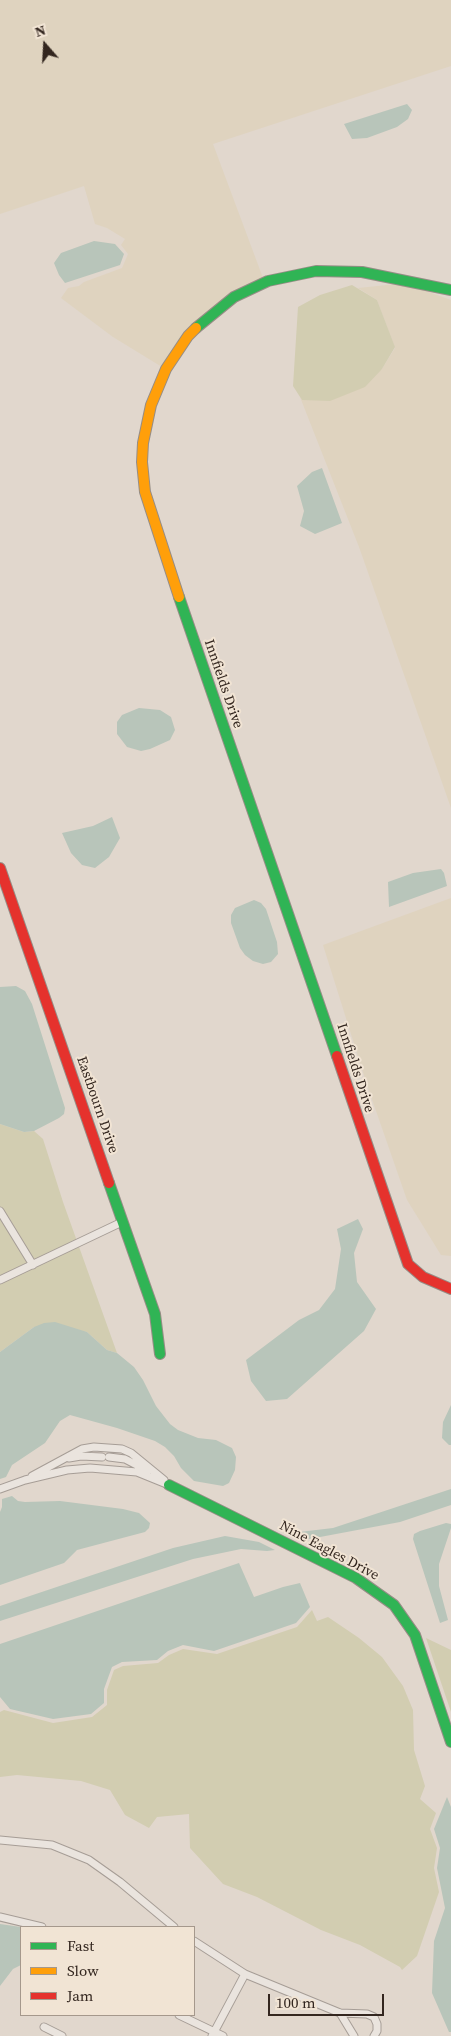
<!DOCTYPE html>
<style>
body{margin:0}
#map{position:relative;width:451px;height:2036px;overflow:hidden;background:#e1d7cd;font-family:"Source Serif 4",serif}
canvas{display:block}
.legend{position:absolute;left:20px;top:1926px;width:175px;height:90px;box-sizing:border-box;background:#f1e4d4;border:1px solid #a5988c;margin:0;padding:6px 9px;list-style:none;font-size:15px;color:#33261f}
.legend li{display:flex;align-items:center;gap:10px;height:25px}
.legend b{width:25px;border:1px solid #a5988c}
.north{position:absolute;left:20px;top:20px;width:50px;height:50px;-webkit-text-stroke:4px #f1e4d4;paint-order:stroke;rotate:341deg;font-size:14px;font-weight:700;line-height:20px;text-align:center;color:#33261f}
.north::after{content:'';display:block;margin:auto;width:18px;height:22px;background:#33261f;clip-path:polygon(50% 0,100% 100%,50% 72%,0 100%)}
.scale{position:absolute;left:268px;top:1994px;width:116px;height:22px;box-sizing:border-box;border:2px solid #33261f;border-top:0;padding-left:6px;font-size:15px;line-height:18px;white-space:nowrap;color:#33261f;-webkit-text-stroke:4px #f1e4d4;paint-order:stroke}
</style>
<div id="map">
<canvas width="451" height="2036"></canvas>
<ul class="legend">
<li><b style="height:6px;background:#30b455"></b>Fast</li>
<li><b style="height:6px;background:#ff9f0a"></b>Slow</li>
<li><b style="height:6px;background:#e5322d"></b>Jam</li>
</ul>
<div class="north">N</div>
<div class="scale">100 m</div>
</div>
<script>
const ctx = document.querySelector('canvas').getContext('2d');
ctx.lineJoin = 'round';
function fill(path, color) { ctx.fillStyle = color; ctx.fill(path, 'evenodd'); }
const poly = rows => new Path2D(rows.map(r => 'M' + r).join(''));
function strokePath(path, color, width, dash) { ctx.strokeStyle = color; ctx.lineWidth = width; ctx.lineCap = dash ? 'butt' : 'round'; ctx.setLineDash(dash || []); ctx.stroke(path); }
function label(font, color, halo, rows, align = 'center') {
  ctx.font = font + ' "Source Serif 4",serif'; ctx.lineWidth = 4; ctx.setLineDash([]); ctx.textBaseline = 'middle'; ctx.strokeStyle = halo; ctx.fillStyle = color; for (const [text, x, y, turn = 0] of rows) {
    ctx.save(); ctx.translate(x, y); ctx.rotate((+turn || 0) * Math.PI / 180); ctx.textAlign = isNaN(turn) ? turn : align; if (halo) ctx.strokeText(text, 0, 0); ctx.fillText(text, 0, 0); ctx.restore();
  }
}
const farmland = poly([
 [0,0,451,0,451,66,213,144,263,278,232,293,199,318,185,333,162,367,113,337,61,298,68,288,79,286,84,282,122,268,128,254,121,245,125,239,107,228,95,224,84,186,0,214],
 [397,284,415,287,451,300,451,808,359,547,300,397,302,400,382,369,395,348,377,300,358,288],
 [451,898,451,1256,441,1255,407,1200,367,1085,323,945]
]);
const green = poly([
 [352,285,377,300,395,347,382,369,365,387,330,401,302,400,293,386,298,307,320,295],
 [0,1124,24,1132,34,1131,43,1139,63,1202,117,1353,107,1350,87,1332,34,1327,0,1352],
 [312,1610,317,1621,328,1617,359,1638,382,1657,403,1686,413,1710,414,1750,425,1786,420,1799,436,1813,430,1829,437,1848,434,1868,439,1892,417,1956,402,1970,400,1967,360,1945,321,1930,257,1897,223,1884,190,1848,189,1814,157,1817,149,1828,125,1815,110,1790,81,1781,17,1775,0,1777,0,1712,4,1710,53,1723,92,1717,107,1705,107,1690,114,1670,123,1666,158,1663,169,1655,183,1649,217,1654,297,1627],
 [426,1638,451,1650,451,1712]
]);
const water = poly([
 [407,104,412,110,408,119,397,127,367,138,352,139,344,124],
 [94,241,115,244,124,254,120,265,65,283,59,275,54,263,61,253],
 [322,468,342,523,315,534,300,526,304,511,297,486,312,472],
 [139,708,160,710,171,717,175,730,170,740,150,749,141,751,127,747,117,734,117,722,122,715],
 [112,817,120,838,109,857,95,868,82,865,71,853,62,833,93,826],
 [441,869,444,873,447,886,389,907,388,882,413,873],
 [254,900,261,903,266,909,277,942,278,954,271,962,263,964,253,961,245,955,240,948,231,923,231,915,235,908],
 [16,986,25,991,32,1004,65,1108,64,1114,59,1118,34,1131,24,1132,0,1124,0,987],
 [358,1219,363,1229,354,1253,357,1282,376,1309,364,1331,287,1399,266,1401,251,1381,246,1360,299,1320,319,1310,335,1289,341,1249,337,1229],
 [55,1322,87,1332,107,1350,117,1353,134,1367,143,1380,156,1406,170,1424,178,1430,198,1438,216,1440,232,1448,236,1457,235,1470,229,1483,223,1486,194,1481,181,1468,174,1456,165,1447,155,1441,117,1428,70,1415,60,1421,45,1443,12,1465,6,1477,0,1479,0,1352,34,1327,44,1323],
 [451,1405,451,1445,449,1445,442,1438,443,1422],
 [451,1489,451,1505,400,1522,304,1540,291,1533,333,1528],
 [12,1496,18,1501,25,1502,60,1501,123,1509,139,1513,150,1523,149,1528,145,1532,77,1550,64,1563,0,1585,0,1512,2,1507,2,1499],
 [446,1523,451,1524,451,1528,439,1564,439,1586,448,1620,440,1623,413,1539,414,1534,420,1531],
 [225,1536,259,1542,275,1550,267,1551,241,1549,193,1559,0,1621,0,1606,173,1548],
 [239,1563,254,1597,283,1587,300,1583,310,1607,296,1623,214,1651,183,1645,168,1651,157,1660,122,1662,112,1667,104,1689,104,1703,91,1714,53,1719,10,1709,0,1697,0,1644],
 [447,1797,451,1807,451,2032,449,2032,432,1993,434,1941,445,1908,437,1868,440,1848,434,1829],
 [0,1924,21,1927,21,1965,13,1969,0,1986]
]);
const street = poly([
 [0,1211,33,1265],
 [0,1280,122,1222],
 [109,1457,125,1459,148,1471],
 [69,1458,81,1456,102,1457],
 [32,1476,82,1449,94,1447,122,1449,131,1453,164,1480],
 [0,1489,25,1480,67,1470,90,1468,137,1472,169,1485],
 [0,1840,52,1845,89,1860,120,1882,174,1927],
 [0,1917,42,1927],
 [194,1941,245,1974,340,2013,367,2014,374,2017,377,2024,377,2031,374,2036],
 [340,2013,354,2036],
 [179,2015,223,2036],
 [44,2027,62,2036],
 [212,2036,245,1974]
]);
const fast = poly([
 [196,328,234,297,268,281,316,271,362,272,451,290],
 [179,597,337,1056],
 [109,1183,155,1314,160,1354],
 [169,1485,356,1578,394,1605,415,1635,451,1742]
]);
const slow = poly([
 [179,597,145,492,142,462,143,443,151,405,166,369,188,336,196,328]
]);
const jam = poly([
 [0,868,109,1183],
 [337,1056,408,1264,423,1277,451,1289]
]);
const streetNames = [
 ["Innfields Drive",223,684,71],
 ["Innfields Drive",355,1068,72],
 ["Eastbourn Drive",97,1105,71],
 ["Nine Eagles Drive",329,1551,28]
];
fill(farmland, '#dfd3bf');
fill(green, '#d2cdb1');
fill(water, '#b8c5ba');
strokePath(street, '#a69d96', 9);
strokePath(fast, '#968d86', 12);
strokePath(slow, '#968d86', 12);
strokePath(jam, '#968d86', 12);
strokePath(street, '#eae4de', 7);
strokePath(fast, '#30b455', 10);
strokePath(slow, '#ff9f0a', 10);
strokePath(jam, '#e5322d', 10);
label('14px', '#33261f', '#f1e4d4', streetNames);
</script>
